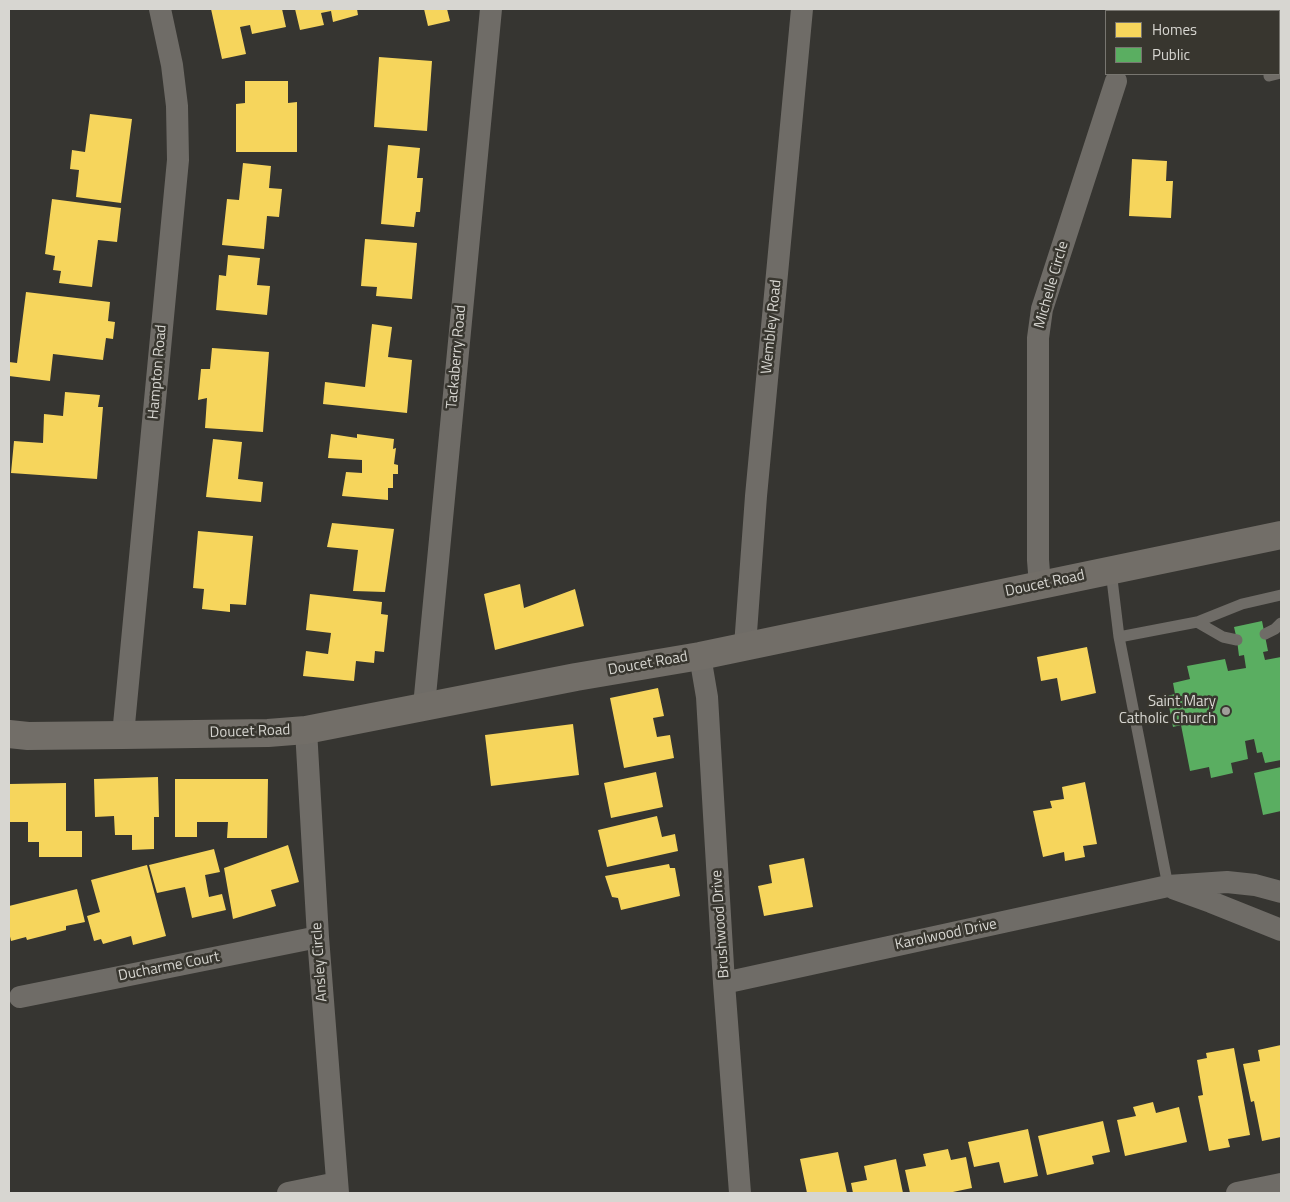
<!DOCTYPE html>
<style>
body{margin:0}
#map{position:relative;width:1290px;height:1202px;overflow:hidden;background:#363531;font-family:"Titillium Web",sans-serif}
canvas{display:block}
.frame{position:absolute;inset:0;border:10px solid #d7d6d1;pointer-events:none}
.legend{position:absolute;left:1105px;top:10px;width:175px;height:65px;box-sizing:border-box;background:#38362f;border:1px solid #787670;margin:0;padding:6px 9px;list-style:none;font-size:15px;color:#d7d6d1}
.legend li{display:flex;align-items:center;gap:10px;height:25px}
.legend b{width:25px;border:1px solid #787670}
</style>
<div id="map">
<canvas width="1290" height="1202"></canvas>
<div class="frame"></div>
<ul class="legend">
<li><b style="height:14px;background:#f6d55c"></b>Homes</li>
<li><b style="height:14px;background:#5aae61"></b>Public</li>
</ul>
</div>
<script>
const ctx = document.querySelector('canvas').getContext('2d');
ctx.lineJoin = 'round';
function fill(path, color) { ctx.fillStyle = color; ctx.fill(path, 'evenodd'); }
const poly = rows => new Path2D(rows.map(r => 'M' + r).join(''));
function strokePath(path, color, width, dash) { ctx.strokeStyle = color; ctx.lineWidth = width; ctx.lineCap = dash ? 'butt' : 'round'; ctx.setLineDash(dash || []); ctx.stroke(path); }
function label(font, color, halo, rows, align = 'center') {
  ctx.font = font + ' "Titillium Web",sans-serif'; ctx.lineWidth = 5; ctx.setLineDash([]); ctx.textBaseline = 'middle'; ctx.strokeStyle = halo; ctx.fillStyle = color; for (const [text, x, y, turn = 0] of rows) {
    ctx.save(); ctx.translate(x, y); ctx.rotate((+turn || 0) * Math.PI / 180); ctx.textAlign = isNaN(turn) ? turn : align; if (halo) ctx.strokeText(text, 0, 0); ctx.fillText(text, 0, 0); ctx.restore();
  }
}
const homes = poly([
 [211,9,282,9,286,27,252,34,250,25,240,27,246,54,222,59],
 [295,9,357,9,358,15,333,22,331,11,321,13,324,25,300,30],
 [424,9,447,9,450,21,428,26],
 [379,57,432,61,427,131,374,127],
 [245,81,288,81,288,103,297,102,297,152,236,152,236,104,245,103],
 [90,114,132,119,121,203,76,197,79,170,70,169,72,150,85,152],
 [388,145,420,148,417,178,423,178,420,212,416,212,414,227,381,224],
 [1132,159,1167,161,1166,181,1173,181,1171,218,1129,216],
 [243,163,271,166,269,188,282,189,279,217,267,216,264,249,222,245,227,199,239,200],
 [52,199,121,208,117,242,98,240,92,287,59,283,61,271,53,270,55,256,45,254],
 [365,239,417,243,412,299,376,296,377,287,361,286],
 [228,255,260,258,257,285,270,286,267,315,216,310,219,275,226,276],
 [26,292,110,302,108,321,115,322,113,339,106,338,103,360,53,354,50,381,9,376,9,362,17,363],
 [372,324,392,327,388,357,412,360,407,413,323,404,325,382,365,387],
 [212,348,269,352,263,432,205,428,207,398,198,400,201,369,210,369],
 [65,392,100,395,98,407,103,407,97,479,11,473,14,441,43,443,44,414,63,416],
 [331,434,357,438,357,434,394,439,393,449,396,448,394,464,398,465,398,474,393,474,393,488,388,488,388,500,342,496,346,472,362,473,362,460,328,458],
 [213,439,242,442,238,479,263,482,261,502,206,497],
 [332,523,394,529,385,592,353,591,358,550,327,547],
 [198,531,253,536,246,605,230,604,230,612,202,609,204,589,193,588],
 [520,584,524,608,575,589,584,626,495,650,484,594],
 [310,594,382,602,381,614,388,615,384,652,375,651,374,663,356,661,354,681,303,676,306,651,328,654,331,633,306,630],
 [1087,647,1096,693,1061,701,1057,678,1041,681,1037,657],
 [658,688,664,716,653,718,657,737,670,735,674,758,624,768,610,698],
 [573,724,579,775,491,786,485,735],
 [656,772,663,807,611,818,604,783],
 [158,777,159,817,154,817,154,849,132,850,132,835,115,835,114,816,95,817,94,779],
 [175,779,268,779,267,838,227,838,228,822,197,822,197,837,175,837],
 [1085,782,1097,844,1083,846,1085,857,1065,861,1064,852,1043,857,1033,811,1052,808,1050,801,1064,799,1062,787],
 [66,783,66,831,82,831,82,857,39,857,39,842,28,842,28,822,9,822,9,784],
 [657,816,662,837,675,834,678,851,607,867,598,830],
 [288,845,299,882,271,890,276,906,233,919,224,868],
 [214,849,220,872,205,875,209,897,222,894,226,910,192,918,185,887,157,893,149,865],
 [804,858,813,907,764,916,758,886,772,883,769,865],
 [669,864,670,868,675,868,680,896,621,910,618,898,612,897,605,876],
 [147,865,166,936,133,945,131,936,103,944,101,939,94,941,87,916,100,912,91,880],
 [77,889,85,922,66,926,66,930,27,940,26,937,11,941,9,932,9,915,10,915,9,906],
 [1281,1045,1281,1137,1262,1141,1254,1101,1251,1102,1243,1064,1260,1061,1258,1050],
 [1234,1048,1250,1135,1228,1139,1230,1147,1209,1151,1198,1096,1203,1095,1197,1060,1207,1058,1206,1053],
 [1153,1102,1156,1113,1179,1107,1187,1142,1125,1156,1117,1120,1136,1116,1133,1107],
 [1103,1121,1110,1152,1092,1156,1094,1164,1047,1175,1038,1136],
 [1028,1129,1038,1176,1004,1183,999,1162,974,1167,968,1142],
 [948,1149,951,1160,966,1157,972,1188,948,1193,910,1193,905,1170,926,1166,923,1154],
 [838,1152,847,1193,807,1193,800,1159],
 [896,1159,903,1193,853,1193,851,1183,867,1180,864,1166]
]);
const public = poly([
 [1262,621,1268,651,1263,652,1265,660,1281,657,1281,760,1265,763,1262,752,1257,753,1254,739,1245,741,1248,759,1231,763,1233,773,1211,778,1209,767,1190,771,1181,725,1173,727,1167,696,1175,694,1173,683,1190,679,1187,666,1225,659,1228,671,1246,668,1244,655,1239,656,1237,640,1234,627],
 [1281,767,1281,811,1263,815,1254,773]
]);
const lane = poly([
 [1254,9,1254,11],
 [1269,74,1269,76,1281,73],
 [1111,571,1119,637],
 [1197,622,1223,637,1237,640],
 [1265,634,1275,629,1281,623],
 [1168,886,1119,637,1197,622,1242,604,1281,595]
]);
const street = poly([
 [1040,585,1038,560,1038,338,1042,309,1116,81],
 [745,646,756,496,802,9],
 [700,656,707,697,724,983,740,1193],
 [424,706,491,9],
 [306,730,318,937,338,1193],
 [123,735,178,160,177,106,172,65,160,9],
 [1175,889,1211,902,1281,930],
 [724,983,1168,886,1227,882,1255,885,1281,892],
 [20,997,318,937],
 [288,1193,337,1183],
 [1237,1193,1281,1184]
]);
const secondary = poly([
 [9,734,28,736,123,735,268,733,306,730,576,677,700,656,1281,535]
]);
const markers = [
 [1226,711,5,"#9f9e99"]
];
const streetNames = [
 ["Michelle Circle",1052,285,-74],
 ["Wembley Road",772,327,-84],
 ["Tackaberry Road",457,357,-85],
 ["Hampton Road",158,372,-85],
 ["Doucet Road",1045,584,-12],
 ["Doucet Road",648,664,-10],
 ["Doucet Road",250,732,-2],
 ["Brushwood Drive",721,924,-94],
 ["Karolwood Drive",946,935,-12],
 ["Ansley Circle",320,962,-94],
 ["Ducharme Court",169,967,-11]
];
const poiNames = [
 ["Saint Mary",1216,702],
 ["Catholic Church",1216,719]
];
fill(homes, '#f6d55c');
fill(public, '#5aae61');
strokePath(lane, '#6f6c67', 11);
strokePath(street, '#6f6c67', 22);
strokePath(secondary, '#726e68', 28);
for (const [x, y, r, color] of markers) { const dot = new Path2D(); dot.arc(x, y, r, 0, 2 * Math.PI); ctx.fillStyle = color; ctx.fill(dot); strokePath(dot, '#38362f', 2); }
label('15px', '#d7d6d1', '#38362f', streetNames);
label('15px', '#d7d6d1', '#38362f', poiNames, 'right');
</script>
